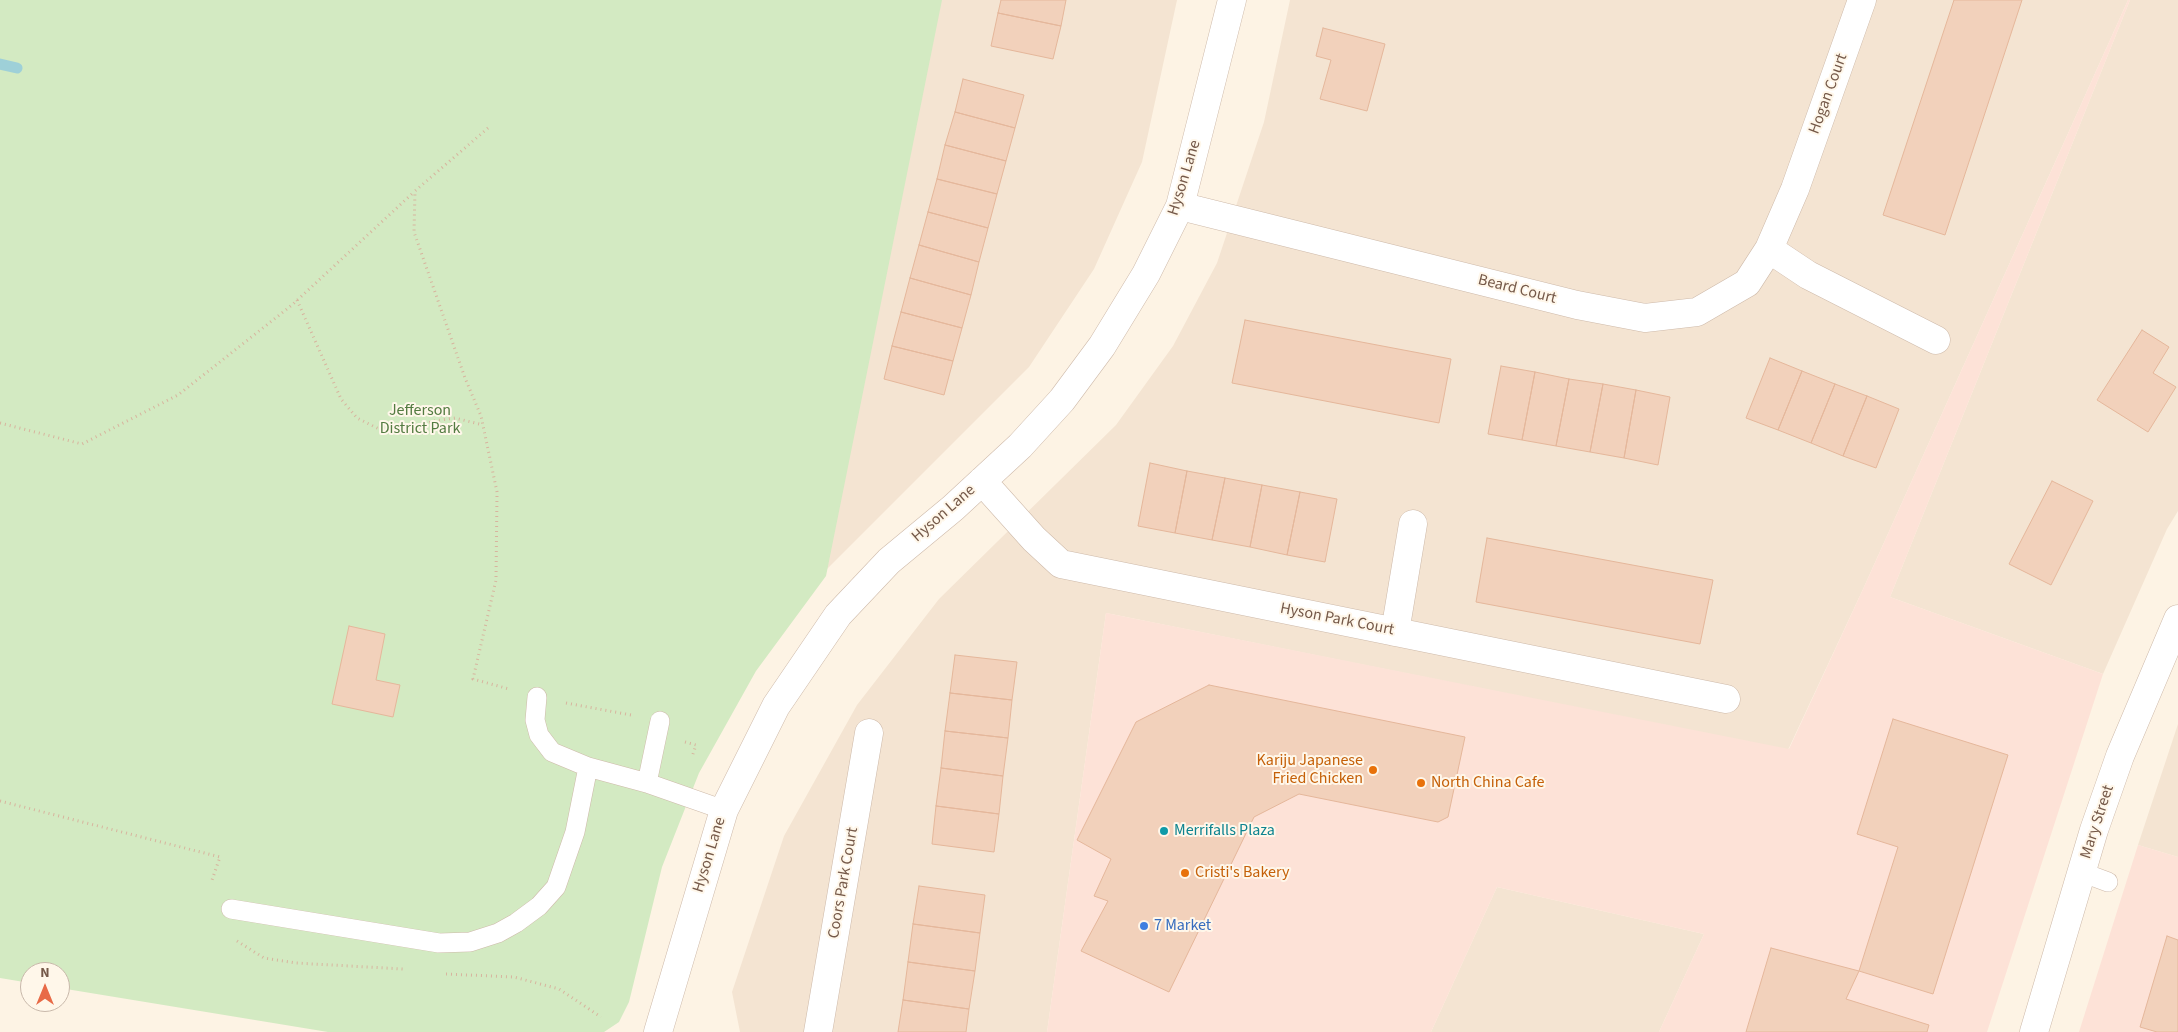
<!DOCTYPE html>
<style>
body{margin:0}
#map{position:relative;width:2178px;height:1032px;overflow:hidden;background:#fdf3e4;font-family:"Source Sans 3",sans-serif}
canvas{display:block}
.north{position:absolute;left:20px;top:962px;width:50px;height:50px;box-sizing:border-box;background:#fff7ea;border:1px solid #c8b8aa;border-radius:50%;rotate:0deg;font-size:14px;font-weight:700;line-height:20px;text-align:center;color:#755949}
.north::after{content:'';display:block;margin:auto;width:18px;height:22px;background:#e86a47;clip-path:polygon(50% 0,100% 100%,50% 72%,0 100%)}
</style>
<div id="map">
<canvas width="2178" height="1032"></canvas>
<div class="north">N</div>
</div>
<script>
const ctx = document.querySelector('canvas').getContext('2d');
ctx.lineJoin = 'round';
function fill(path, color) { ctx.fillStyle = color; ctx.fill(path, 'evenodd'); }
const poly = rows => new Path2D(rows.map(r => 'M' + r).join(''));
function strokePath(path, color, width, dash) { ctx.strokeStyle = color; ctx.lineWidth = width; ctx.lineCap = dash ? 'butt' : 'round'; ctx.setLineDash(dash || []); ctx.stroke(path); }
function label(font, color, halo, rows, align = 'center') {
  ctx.font = font + ' "Source Sans 3",sans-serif'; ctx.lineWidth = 4; ctx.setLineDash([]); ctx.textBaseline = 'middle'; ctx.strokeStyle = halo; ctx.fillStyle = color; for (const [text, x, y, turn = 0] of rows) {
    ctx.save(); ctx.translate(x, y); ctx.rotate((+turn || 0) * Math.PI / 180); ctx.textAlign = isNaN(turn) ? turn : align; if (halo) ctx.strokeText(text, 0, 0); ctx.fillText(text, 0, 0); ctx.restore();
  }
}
const residential = poly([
 [938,0,1177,0,1142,162,1094,269,1029,367,825,571],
 [1290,0,2128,0,1864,587,1788,750,1106,613,1047,1032,740,1032,732,992,784,836,857,705,939,599,1116,425,1173,346,1217,263,1264,122],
 [2130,0,2178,0,2178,511,2167,529,2103,674,1890,597],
 [2178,724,2178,857,2138,845],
 [1497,887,1704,934,1659,1032,1431,1032]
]);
const commercial = poly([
 [2128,0,2130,0,1890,597,2103,674,1987,1032,1659,1032,1704,934,1497,887,1431,1032,1047,1032,1106,613,1789,749,1864,587],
 [2138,845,2178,857,2178,1032,2079,1032]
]);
const green = poly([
 [0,0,942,0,826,576,756,671,699,773,662,867,629,1002,619,1022,604,1032,328,1032,60,988,60,972,30,972,30,983,0,978]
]);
const stream = poly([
 [0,64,17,68]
]);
const building = poly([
 [1001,0,1066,0,1061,26,998,13,1001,0],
 [1954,0,2022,0,1945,235,1883,215,1954,0],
 [998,13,1061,26,1053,59,991,46,998,13],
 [1323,28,1385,44,1367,111,1320,99,1331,60,1316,56,1323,28],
 [963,79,1024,95,1015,128,955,112,963,79],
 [955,112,1015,128,1006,161,945,145,955,112],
 [945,145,1006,161,997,194,937,179,945,145],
 [937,179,997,194,988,228,928,212,937,179],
 [928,212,988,228,979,262,919,245,928,212],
 [919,245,979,262,971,295,910,278,919,245],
 [910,278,971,295,962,328,901,312,910,278],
 [901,312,962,328,953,361,892,346,901,312],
 [1245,320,1451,359,1439,423,1232,383,1245,320],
 [2142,330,2169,347,2153,373,2176,387,2148,432,2097,400,2142,330],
 [892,346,953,361,944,395,884,379,892,346],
 [1770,358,1802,371,1778,430,1746,418,1770,358],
 [1501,366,1535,372,1522,440,1488,434,1501,366],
 [1802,371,1835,384,1811,443,1778,430,1802,371],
 [1535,372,1569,379,1556,446,1522,440,1535,372],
 [1569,379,1603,384,1590,452,1556,446,1569,379],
 [1603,384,1636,390,1624,458,1590,452,1603,384],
 [1835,384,1867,396,1843,456,1811,443,1835,384],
 [1636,390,1670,397,1658,465,1624,458,1636,390],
 [1867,396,1899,409,1876,468,1843,456,1867,396],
 [1150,463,1187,471,1175,533,1138,526,1150,463],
 [1187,471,1225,478,1212,540,1175,533,1187,471],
 [1225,478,1262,485,1250,547,1212,540,1225,478],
 [2052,481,2093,501,2051,585,2009,564,2052,481],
 [1262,485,1300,492,1287,555,1250,547,1262,485],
 [1300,492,1337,499,1325,562,1287,555,1300,492],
 [1487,538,1713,580,1700,644,1476,602,1487,538],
 [349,626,385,634,376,680,400,685,393,717,332,704,349,626],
 [955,655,1017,662,1012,700,950,693,955,655],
 [1209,685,1465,737,1448,817,1438,822,1299,794,1254,817,1169,992,1081,951,1108,901,1094,896,1111,859,1077,840,1136,722,1209,685],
 [950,693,1012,700,1008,738,945,731,950,693],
 [1893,719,2008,755,1933,994,1859,971,1898,847,1857,834,1893,719],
 [945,731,1008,738,1003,776,941,768,945,731],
 [941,768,1003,776,999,814,936,806,941,768],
 [936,806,999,814,994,852,932,844,936,806],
 [919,886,985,895,980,933,913,924,919,886],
 [913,924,980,933,975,971,908,962,913,924],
 [2167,936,2178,940,2178,1032,2157,1032,2140,1027,2167,936],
 [1771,948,1859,971,1846,999,1929,1025,1927,1032,1746,1032,1771,948],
 [908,962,975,971,969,1009,903,1000,908,962],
 [903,1000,969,1009,966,1032,898,1032,903,1000]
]);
const path = poly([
 [488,128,415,191,414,232,465,378,481,416,497,492,496,580,473,679,509,689],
 [297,300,341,399,357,418,381,430,402,432,434,421,455,418,483,425],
 [0,423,82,444,178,395,292,305,414,192],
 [566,703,631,715],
 [685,742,696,745,692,757],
 [0,801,220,857,212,880],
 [237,941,264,958,296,963,403,969],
 [446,974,514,977,559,989,601,1017]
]);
const service = poly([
 [537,697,535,720,539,735,552,752,588,767],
 [647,783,724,810],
 [2081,872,2108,882],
 [231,909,439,943,470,942,498,933,516,923,539,906,556,887,575,832,588,767,647,783,660,721]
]);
const minor = poly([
 [1180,206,1577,305,1645,318,1697,312,1747,283,1769,249,1795,189,1862,0],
 [1769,249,1808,275,1936,340],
 [982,481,1034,539,1061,564,1726,699],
 [1395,632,1413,524],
 [658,1032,724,810,776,706,838,615,889,561,953,508,1020,446,1062,400,1102,346,1146,274,1180,206,1232,0],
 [818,1032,869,733],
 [2034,1032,2094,830,2120,756,2178,619]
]);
const markers = [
 [1373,770,5,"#e8710a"],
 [1421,783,5,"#e8710a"],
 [1164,831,5,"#0f9aa8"],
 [1185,873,5,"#e8710a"],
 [1144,926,5,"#3f7fe0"]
];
const streetNames = [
 ["Hogan Court",1829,94,-70],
 ["Hyson Lane",1185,178,-73],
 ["Beard Court",1517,290,14],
 ["Hyson Lane",944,514,-41],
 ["Hyson Park Court",1337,620,11],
 ["Mary Street",2098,822,-72],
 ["Hyson Lane",710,855,-73],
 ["Coors Park Court",844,883,-80]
];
const parkNames = [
 ["Jefferson",420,411],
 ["District Park",420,429]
];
const foodNames = [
 ["Kariju Japanese",1363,761,"right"],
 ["Fried Chicken",1363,779,"right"],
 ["North China Cafe",1431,783],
 ["Cristi's Bakery",1195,873]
];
const cultureNames = [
 ["Merrifalls Plaza",1174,831]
];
const shopNames = [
 ["7 Market",1154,926]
];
fill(residential, '#f4e4d2');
fill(commercial, '#fde2d7');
fill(green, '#d3eac2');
strokePath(stream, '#9ed0d8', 11);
fill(building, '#f2d1bb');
strokePath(building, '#e5b79b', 1);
strokePath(service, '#cebaaa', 20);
strokePath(minor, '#cebaaa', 29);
strokePath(path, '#d7b49e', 3, [1, 4]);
strokePath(service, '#fff', 19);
strokePath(minor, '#fff', 28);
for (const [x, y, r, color] of markers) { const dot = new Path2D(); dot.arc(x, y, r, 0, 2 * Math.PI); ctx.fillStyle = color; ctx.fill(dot); strokePath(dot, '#fff7ea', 2); }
label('16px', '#755949', '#fff7ea', streetNames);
label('16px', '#537b41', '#fff7ea', parkNames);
label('16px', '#c56008', '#fff7ea', foodNames, 'left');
label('16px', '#0d838f', '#fff7ea', cultureNames, 'left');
label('16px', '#366cbe', '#fff7ea', shopNames, 'left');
</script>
